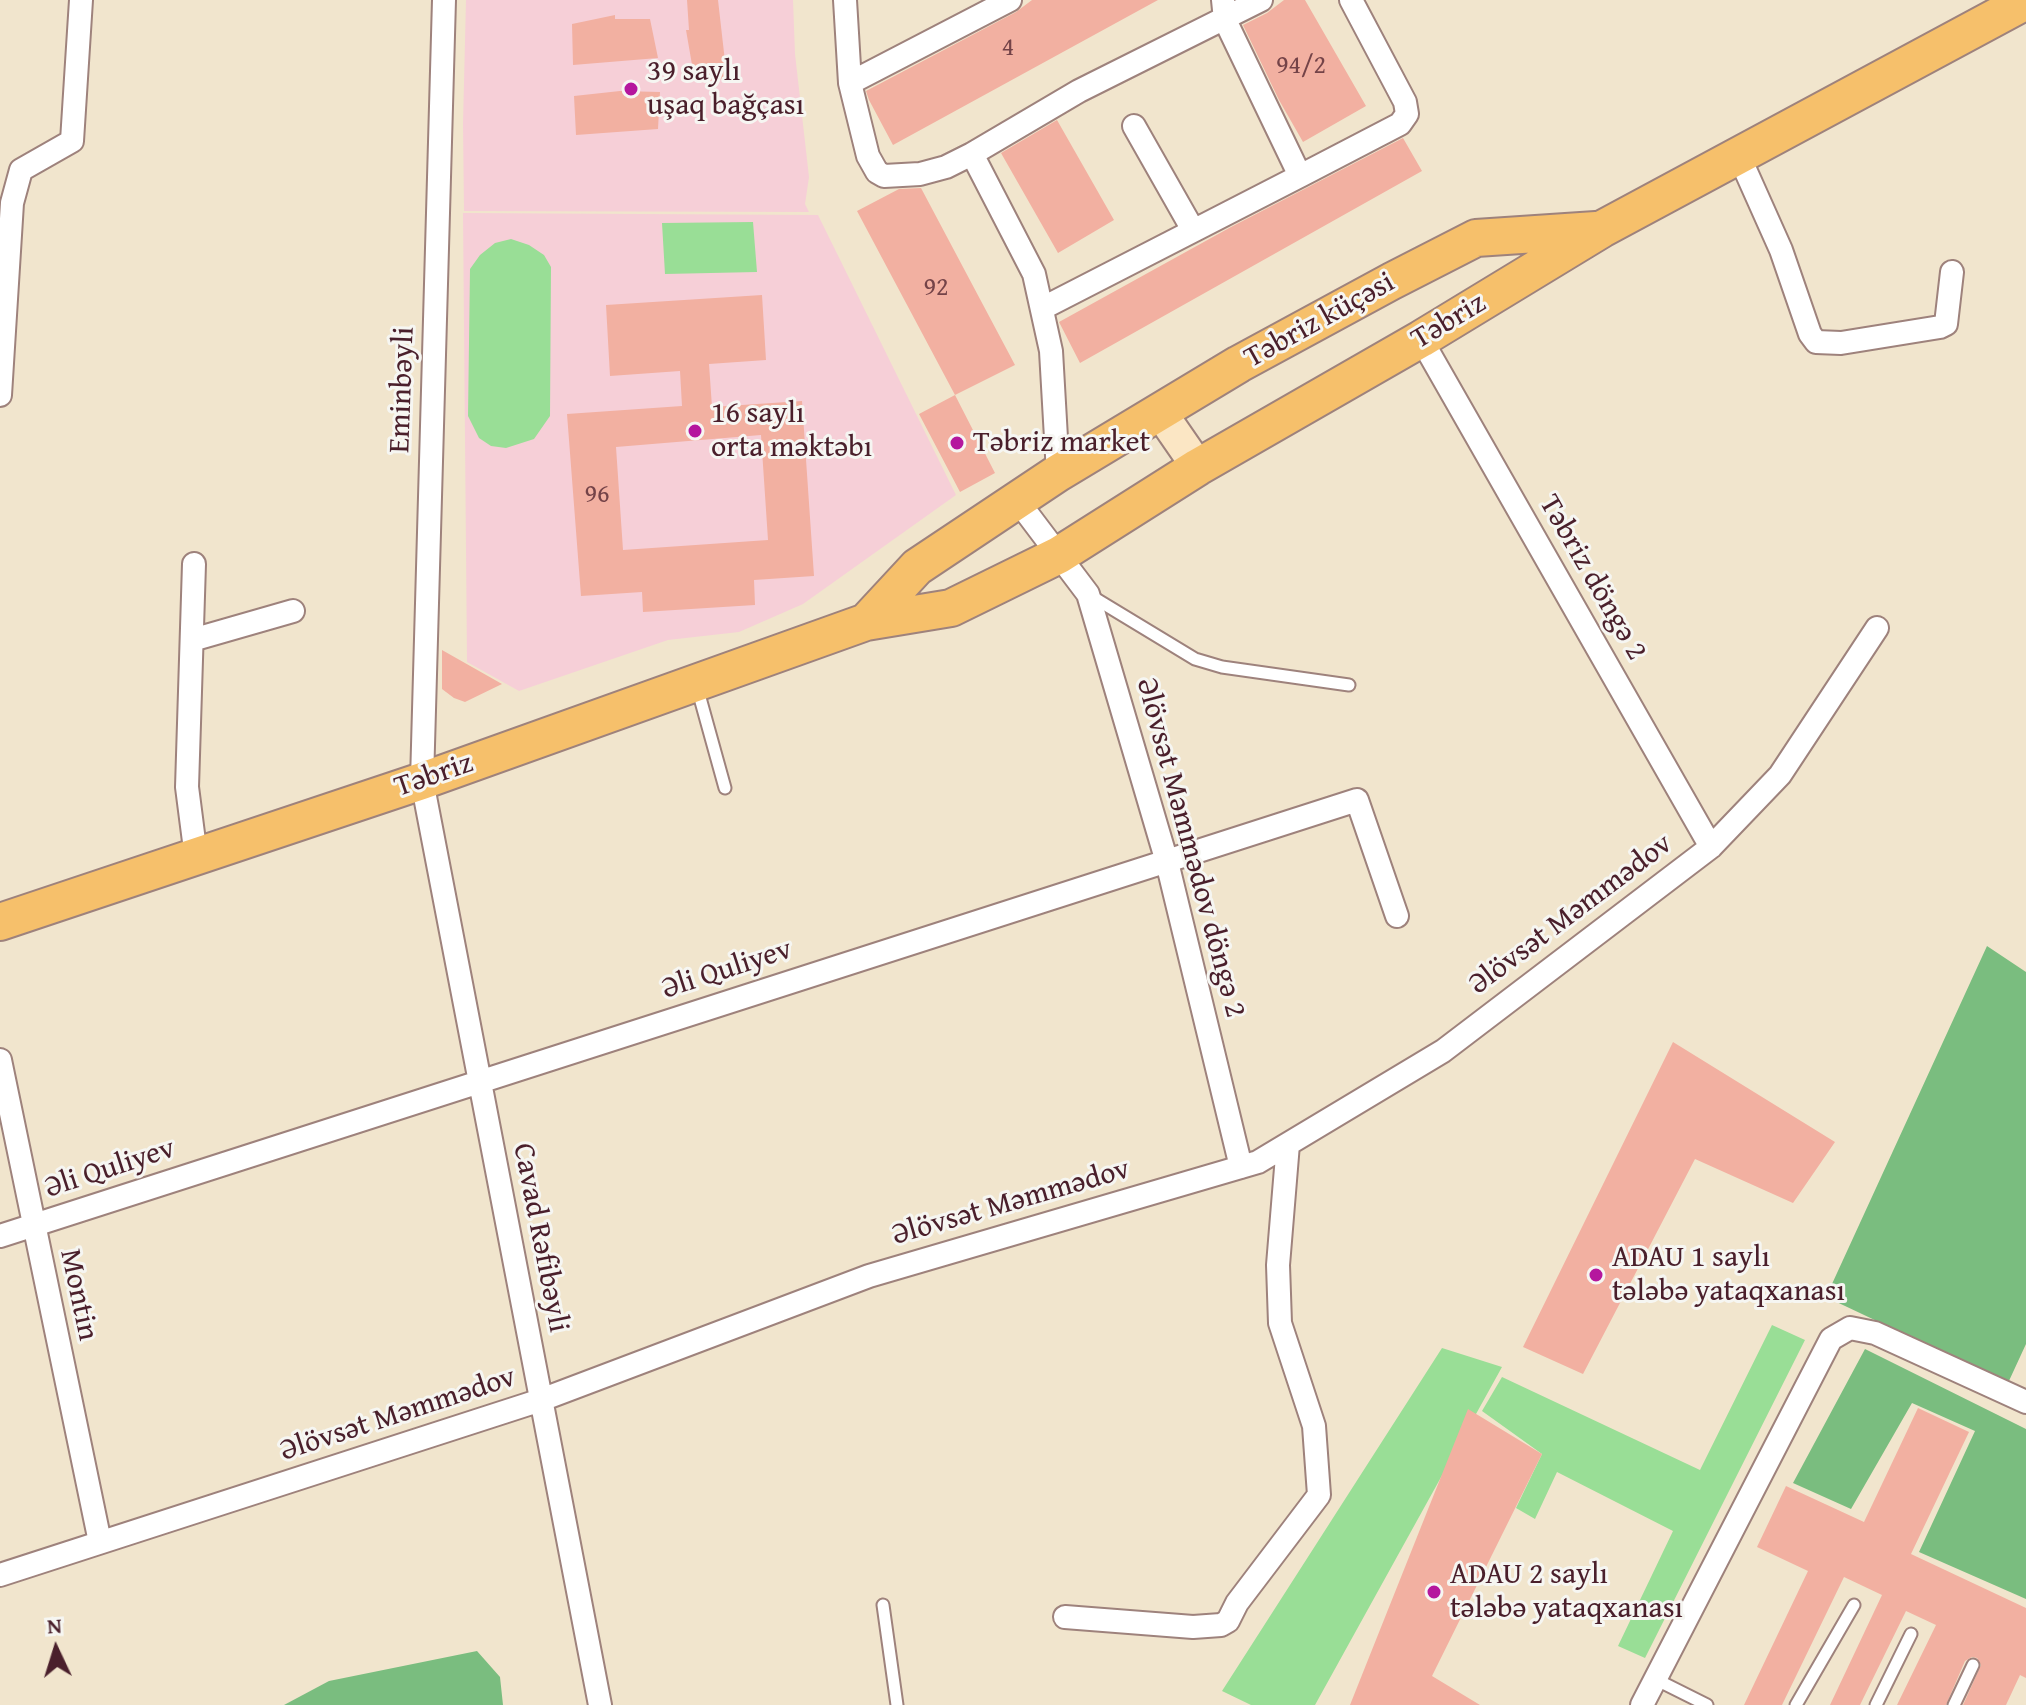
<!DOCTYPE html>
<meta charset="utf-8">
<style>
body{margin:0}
#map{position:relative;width:2026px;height:1705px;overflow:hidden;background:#f1e5cd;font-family:"Gentium Book Plus",serif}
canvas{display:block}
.north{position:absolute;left:16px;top:1609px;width:80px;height:80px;-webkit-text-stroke:6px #f6f6f2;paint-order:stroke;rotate:356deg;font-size:22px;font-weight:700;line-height:32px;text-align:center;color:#4a1f2b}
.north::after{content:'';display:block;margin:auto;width:28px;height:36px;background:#4a1f2b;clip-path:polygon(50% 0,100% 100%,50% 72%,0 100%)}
</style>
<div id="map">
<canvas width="2026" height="1705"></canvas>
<div class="north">N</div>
</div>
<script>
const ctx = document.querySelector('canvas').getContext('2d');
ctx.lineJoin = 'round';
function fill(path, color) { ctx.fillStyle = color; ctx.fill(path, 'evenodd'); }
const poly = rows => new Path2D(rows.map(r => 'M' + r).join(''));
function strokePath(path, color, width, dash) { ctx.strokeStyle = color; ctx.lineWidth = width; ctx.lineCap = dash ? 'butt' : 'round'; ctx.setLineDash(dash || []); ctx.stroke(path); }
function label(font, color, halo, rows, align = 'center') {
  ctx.font = font + ' "Gentium Book Plus",serif'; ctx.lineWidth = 6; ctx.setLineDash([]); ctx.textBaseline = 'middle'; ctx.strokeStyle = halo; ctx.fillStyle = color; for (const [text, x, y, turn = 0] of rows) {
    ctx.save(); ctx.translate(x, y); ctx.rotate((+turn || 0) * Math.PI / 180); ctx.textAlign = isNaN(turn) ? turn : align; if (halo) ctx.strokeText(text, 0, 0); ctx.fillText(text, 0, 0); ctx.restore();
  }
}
const built = poly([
 [466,0,793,0,795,54,809,177,805,204,809,212,464,211,463,124],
 [463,213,818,215,956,495,803,604,739,632,668,640,519,691,467,662]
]);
const green = poly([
 [753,222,757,272,665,274,662,223],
 [511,239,529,245,544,255,551,267,550,416,534,439,506,448,491,446,479,438,468,416,470,269,480,255,495,243],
 [1772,1325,1805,1340,1645,1658,1618,1646,1673,1531,1557,1472,1535,1519,1516,1508,1542,1454,1482,1411,1502,1377,1700,1470],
 [1442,1348,1502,1367,1315,1705,1251,1705,1222,1691]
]);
const forest = poly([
 [1987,946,2026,972,2026,1344,2008,1383,1826,1297],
 [1865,1349,2026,1429,2026,1599,1919,1552,1975,1431,1912,1403,1851,1509,1793,1483],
 [477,1651,500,1677,503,1705,284,1705,329,1681]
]);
const building = poly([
 [687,0,718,0,727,79,695,82,686,30,689,30],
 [1032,0,1158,0,893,145,869,100,866,91,1016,12],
 [1284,0,1305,0,1366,106,1303,142,1279,100,1243,25,1267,13],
 [615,15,615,19,650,19,658,58,573,65,572,24],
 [620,91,660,92,658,129,576,135,574,96],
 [1057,120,1114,220,1058,253,1001,153],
 [1403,138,1422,171,1080,363,1059,322,1231,227],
 [921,188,1015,365,955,395,857,211,899,189],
 [762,295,766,360,709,364,712,407,802,401,814,576,754,580,755,605,643,612,642,592,581,596,567,414,682,406,680,371,610,376,606,305],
 [761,435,768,540,623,550,616,447],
 [955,395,995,473,960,492,919,414],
 [442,650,502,684,465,702,454,698,442,689],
 [1673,1042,1835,1142,1793,1203,1695,1159,1583,1374,1523,1347],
 [1918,1408,1969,1432,1911,1554,2026,1608,2026,1678,2020,1675,2006,1705,1963,1705,1981,1665,1977,1658,1972,1657,1965,1661,1946,1705,1897,1705,1936,1625,1906,1611,1860,1705,1830,1705,1882,1595,1844,1577,1782,1705,1744,1705,1808,1571,1757,1547,1786,1486,1864,1522],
 [1468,1409,1542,1454,1432,1676,1480,1705,1350,1705]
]);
const service = poly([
 [1091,596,1195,659,1222,667,1349,685],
 [697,687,725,788],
 [883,1605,897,1705],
 [1655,1679,1707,1705],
 [1796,1705,1854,1605],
 [1876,1705,1911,1634],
 [1954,1705,1973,1665]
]);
const minor = poly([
 [444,0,422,781,600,1705],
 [845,0,850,83,868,156,877,172,884,176,920,174,946,167,972,154,1034,274,1051,351,1058,473],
 [850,83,1010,0],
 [1134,126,1193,230],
 [972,154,1079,91,1261,0],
 [1739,156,1781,250,1810,334,1816,342,1841,343,1940,327,1946,324,1952,272],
 [1300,176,1400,124,1407,114,1405,102,1351,0],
 [1043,308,1300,176,1225,20,1223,0],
 [1421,339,1711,847],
 [0,395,12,203,21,170,72,141,81,0],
 [1017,500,1088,594,1167,862,1241,1167],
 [194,564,187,787,196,857],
 [192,640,293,611],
 [0,1060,100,1542],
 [0,1236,1357,800,1397,916],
 [0,1575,541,1400,869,1276,1258,1162,1443,1051,1711,847,1780,775,1877,628],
 [1065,1617,1193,1627,1221,1625,1228,1621,1237,1603,1319,1495,1314,1426,1280,1323,1278,1265,1288,1144],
 [1642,1705,1831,1339,1850,1328,1875,1333,2026,1402]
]);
const secondary = poly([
 [1160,412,1198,467]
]);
const primary = poly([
 [866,622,917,567,1058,473,1239,364,1392,281,1476,238,1596,230],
 [0,922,422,781,866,622,951,608,1059,555,1198,467,1421,339,1602,229,2026,1]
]);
const markers = [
 [631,89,8,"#b5179e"],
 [695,431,8,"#b5179e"],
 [957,443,8,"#b5179e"],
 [1596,1275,8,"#b5179e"],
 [1434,1592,8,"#b5179e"]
];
const numberNames = [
 ["4",1008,48],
 ["94/2",1301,66],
 ["92",936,288],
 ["96",597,495]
];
const poiNames = [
 ["39 saylı",647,72],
 ["uşaq bağçası",647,106],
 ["16 saylı",711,414],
 ["orta məktəbı",711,448],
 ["Təbriz market",973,443],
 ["ADAU 1 saylı",1612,1258],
 ["tələbə yataqxanası",1612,1292],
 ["ADAU 2 saylı",1450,1575],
 ["tələbə yataqxanası",1450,1609]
];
const streetNames = [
 ["Təbriz küçəsi",1320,321,-29],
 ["Təbriz",1449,322,-31],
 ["Eminbəyli",403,390,-88],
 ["Təbriz döngə 2",1592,578,60],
 ["Təbriz",434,776,-19],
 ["Əlövsət Məmmədov döngə 2",1190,848,75],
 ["Əlövsət Məmmədov",1571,915,-37],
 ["Əli Quliyev",727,970,-18],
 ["Əli Quliyev",110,1169,-18],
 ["Əlövsət Məmmədov",1011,1203,-16],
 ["Cavad Rəfibəyli",540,1238,79],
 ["Montin",78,1295,78],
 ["Əlövsət Məmmədov",398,1415,-18]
];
fill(built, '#f6cfd7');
fill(green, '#99de96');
fill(forest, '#7abd7f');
fill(building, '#f2b0a1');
strokePath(service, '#9e827c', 15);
strokePath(minor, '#9e827c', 26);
strokePath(secondary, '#9e827c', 36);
strokePath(primary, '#9e827c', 40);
strokePath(service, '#fff', 11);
strokePath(minor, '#fff', 22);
strokePath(secondary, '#fbe6c4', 32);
strokePath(primary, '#f6c06b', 36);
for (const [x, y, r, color] of markers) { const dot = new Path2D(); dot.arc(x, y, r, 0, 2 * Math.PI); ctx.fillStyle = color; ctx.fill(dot); strokePath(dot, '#f6f6f2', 3); }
label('26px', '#744348', null, numberNames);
label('30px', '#4a1f2b', '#f6f6f2', poiNames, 'left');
label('30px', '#4a1f2b', '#f6f6f2', streetNames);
</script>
